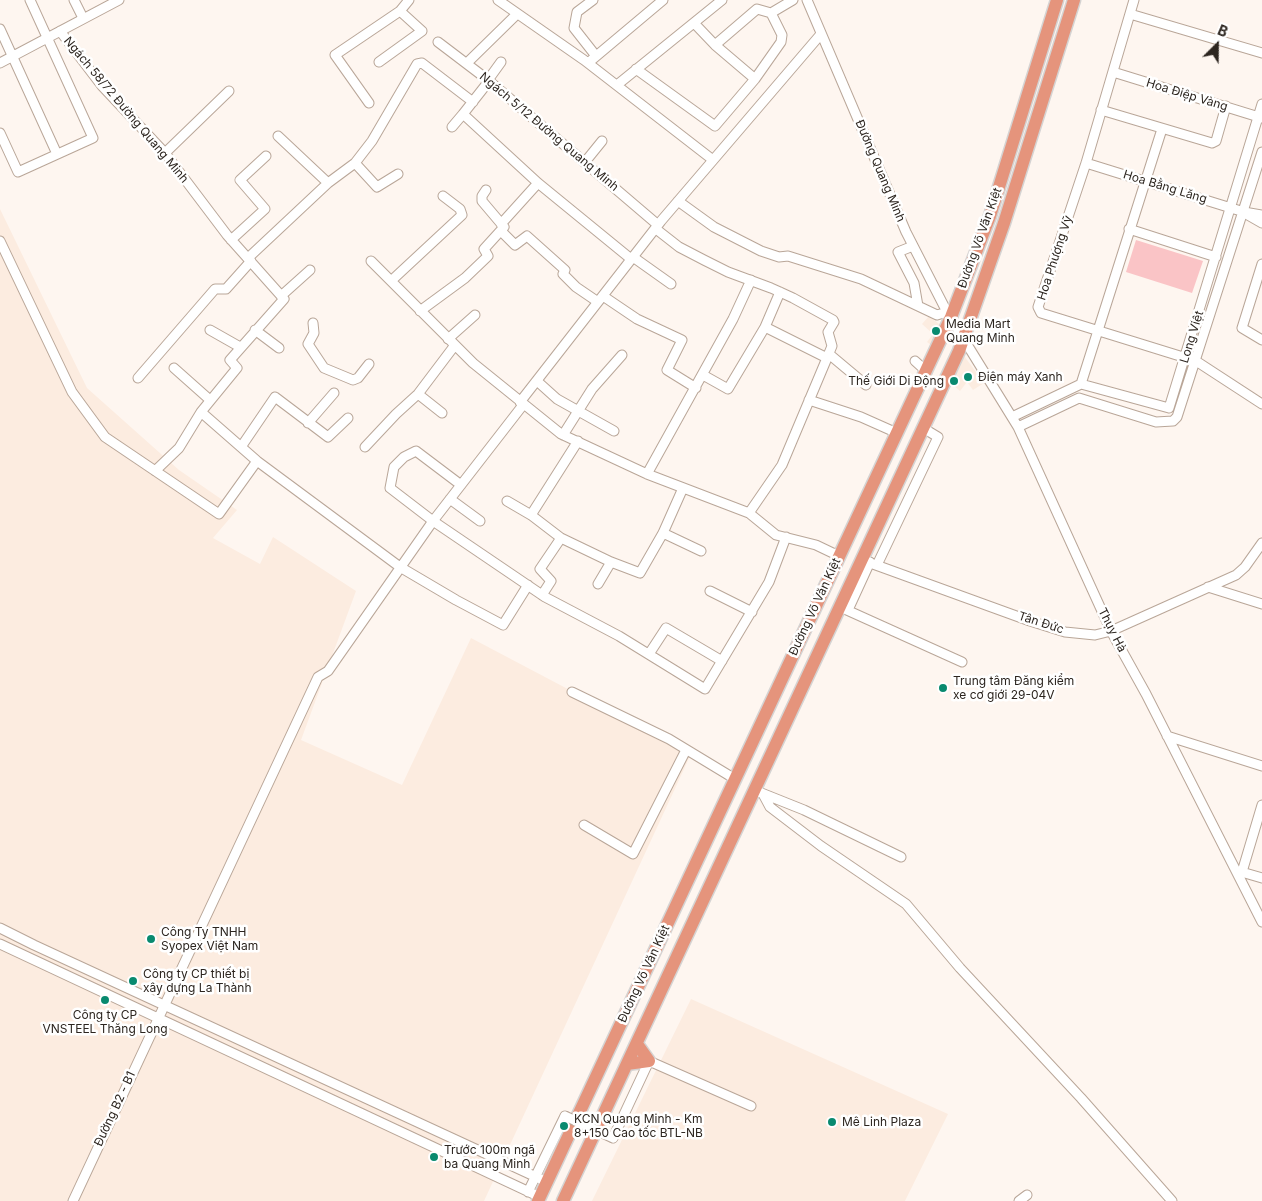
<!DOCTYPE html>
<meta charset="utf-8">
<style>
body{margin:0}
#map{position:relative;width:1262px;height:1201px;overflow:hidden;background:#fef6f0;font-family:Inter,sans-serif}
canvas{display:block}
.north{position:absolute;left:1192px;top:20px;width:50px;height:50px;-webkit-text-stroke:4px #fff;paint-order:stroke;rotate:23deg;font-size:14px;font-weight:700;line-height:20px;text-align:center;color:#2c251f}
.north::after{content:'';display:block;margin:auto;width:18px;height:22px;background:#2c251f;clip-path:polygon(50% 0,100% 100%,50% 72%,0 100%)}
</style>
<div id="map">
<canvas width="1262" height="1201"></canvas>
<div class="north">B</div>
</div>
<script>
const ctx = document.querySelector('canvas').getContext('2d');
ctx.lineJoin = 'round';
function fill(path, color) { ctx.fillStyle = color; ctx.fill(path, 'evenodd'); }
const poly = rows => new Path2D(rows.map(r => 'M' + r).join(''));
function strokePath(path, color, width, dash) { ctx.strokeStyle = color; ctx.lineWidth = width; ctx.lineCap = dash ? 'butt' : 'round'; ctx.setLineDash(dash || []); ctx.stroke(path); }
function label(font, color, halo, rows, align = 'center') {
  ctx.font = font + ' Inter,sans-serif'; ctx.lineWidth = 5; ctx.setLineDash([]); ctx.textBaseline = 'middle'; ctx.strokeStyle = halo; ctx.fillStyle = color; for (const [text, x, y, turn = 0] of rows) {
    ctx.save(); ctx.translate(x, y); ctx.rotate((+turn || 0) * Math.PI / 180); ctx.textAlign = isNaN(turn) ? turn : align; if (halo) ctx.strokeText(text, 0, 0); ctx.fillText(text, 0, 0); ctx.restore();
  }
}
const built = poly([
 [0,209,87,388,179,470,237,510,213,538,260,564,273,537,356,591,301,740,402,785,471,638,691,754,484,1201,0,1201],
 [929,316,944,328,935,348,927,342,933,334,922,324],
 [962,353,984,383,973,390,967,382,960,391,947,380],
 [691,999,948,1114,905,1201,592,1201]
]);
const green = poly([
 [1136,240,1203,261,1192,293,1126,272]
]);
const minor = poly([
 [74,0,83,18],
 [498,0,584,60,713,160],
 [593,0,577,12,574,28,596,56],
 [807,0,906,232,947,312,1018,427,1111,631,1146,694,1262,922],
 [1134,0,1086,163,1038,307,1041,313,1196,361,1262,404],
 [771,13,793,0],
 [1130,14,1262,53],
 [694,23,715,45,755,79],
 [0,29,57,154],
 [60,31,102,86,165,153,227,235,284,299,230,360,237,368,201,412,257,461,400,567,456,600,503,625,528,585],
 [438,42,488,80,658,225],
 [379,62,422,31,400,11],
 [0,63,119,0],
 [467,63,517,14],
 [588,63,663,0],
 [636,69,715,126,755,79,781,42,782,35,771,13,757,9,715,45],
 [1113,72,1262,118],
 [488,80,501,62],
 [617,85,722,0],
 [369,103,335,55,400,11,409,0],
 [1101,110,1212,143,1216,141,1226,106],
 [463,114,489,81],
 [452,127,463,114,538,183,631,259],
 [0,133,18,172,93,138,30,0],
 [278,136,328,183],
 [165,153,229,91],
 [585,162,602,141],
 [355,163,377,187,398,174],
 [1086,163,1244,212,1262,215],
 [678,201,714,227,761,251,779,257,788,256,861,279,937,315,947,312],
 [1248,215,1262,223],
 [501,224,538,183],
 [656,229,679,247,704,260,728,272,771,288,780,292,793,298,833,320,834,322,828,332,832,346,827,358,765,327,780,292],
 [1129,229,1216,257],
 [501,231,515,245,527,236,565,270,563,274,576,287,598,302],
 [231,240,265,209,240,180,266,156],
 [0,241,72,392,105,437,219,514,257,461],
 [913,246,898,252,914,283,918,306],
 [633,257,671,284],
 [248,258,328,183,355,163,372,141,417,64,422,63,473,102],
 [371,261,473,363,561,434,647,474,749,513,776,535,816,545,839,556],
 [1262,264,1242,328,1262,340],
 [391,281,462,215,460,209,443,196],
 [281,296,310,270],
 [603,296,637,319,682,340,667,370,696,388],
 [420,311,465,278,488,256,484,249,504,227,482,201,482,196,486,190],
 [313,323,314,333,308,344,324,368,353,380,358,378,369,364],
 [210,330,240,347],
 [255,330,279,348],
 [448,339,475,315],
 [829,354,866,385],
 [915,361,926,371],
 [174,368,210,400],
 [703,375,728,389,765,327],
 [138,378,215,289,226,289,251,261],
 [537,381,557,399,614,431],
 [1081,384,1162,129],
 [418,394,442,413],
 [809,400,861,417,897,433],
 [520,402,661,221,821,34],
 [1169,408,1262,104],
 [1012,417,1081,384,1169,408],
 [308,423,334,393],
 [1018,427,1079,398,1156,422,1173,421,1177,417,1262,152],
 [563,435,592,389,622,355],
 [241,447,275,397,328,437,348,418],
 [365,447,396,414,418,394,455,345],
 [155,471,179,448,201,412],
 [647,474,733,319,751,280],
 [461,485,416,451,404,457,394,467,390,488,433,521,545,597,619,636,705,689,769,582,786,537],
 [450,499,480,521],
 [507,501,531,515,561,538,611,562,640,573,663,533,683,488],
 [749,513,782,465,827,358],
 [531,515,578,441],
 [663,533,701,551],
 [862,560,1030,621,1065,632,1095,635,1111,631,1236,575,1245,567,1262,543],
 [877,565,938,437,923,428],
 [598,584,611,562],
 [1208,587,1262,604],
 [710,591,752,612],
 [542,595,551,581,540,569,561,538],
 [840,607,962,662],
 [848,610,870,562],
 [649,654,666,628,722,661],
 [572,692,669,739,735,779],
 [1167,736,1262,766],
 [759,792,804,810,901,857],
 [763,794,770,807,821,846,906,904,960,968,1081,1098,1172,1201],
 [584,825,633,854,686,750],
 [1238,871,1262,878],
 [1242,872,1262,805],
 [0,928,34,945,547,1182],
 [0,944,540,1197],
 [613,1138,649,1061,751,1106],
 [528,1192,565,1116],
 [73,1201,318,677,328,671,433,521,523,405],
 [1019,1201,1027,1195]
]);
const highway = poly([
 [627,1064,649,1061,637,1044],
 [538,1201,951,317,990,216,1057,0],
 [563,1201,959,351,1004,223,1074,0]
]);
const minorBridge = poly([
 [565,1116,613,1138]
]);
const markers = [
 [936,331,5,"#098a6f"],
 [968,377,5,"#098a6f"],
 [954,381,5,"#098a6f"],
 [943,688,5,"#098a6f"],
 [151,939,5,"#098a6f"],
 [133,981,5,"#098a6f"],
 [105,1000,5,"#098a6f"],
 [832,1122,5,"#098a6f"],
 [564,1126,5,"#098a6f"],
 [434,1157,5,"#098a6f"]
];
const streetNames = [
 ["Hoa Điệp Vàng",1187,95,17],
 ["Ngách 58/72 Đường Quang Minh",126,110,50],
 ["Ngách 5/12 Đường Quang Minh",549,132,40],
 ["Đường Quang Minh",880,171,67],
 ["Hoa Bằng Lăng",1165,187,17],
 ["Đường Võ Văn Kiệt",980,238,-70],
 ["Hoa Phượng Vỹ",1055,258,-72],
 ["Long Việt",1192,337,-73],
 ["Đường Võ Văn Kiệt",815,607,-65],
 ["Tân Đức",1041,623,18],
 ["Thụy Hà",1112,630,63],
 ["Đường Võ Văn Kiệt",644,974,-65],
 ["Đường B2 - B1",115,1109,-65]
];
const poiNames = [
 ["Media Mart",946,324],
 ["Quang Minh",946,338],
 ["Điện máy Xanh",978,377],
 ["Thế Giới Di Động",944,381,"right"],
 ["Trung tâm Đăng kiểm",953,681],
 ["xe cơ giới 29-04V",953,695],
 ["Công Ty TNHH",161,932],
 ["Syopex Việt Nam",161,946],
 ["Công ty CP thiết bị",143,974],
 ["xây dựng La Thành",143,988],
 ["Công ty CP",105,1015,"center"],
 ["VNSTEEL Thăng Long",105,1029,"center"],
 ["KCN Quang Minh - Km",574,1119],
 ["8+150 Cao tốc BTL-NB",574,1133],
 ["Mê Linh Plaza",842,1122],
 ["Trước 100m ngã",444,1150],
 ["ba Quang Minh",444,1164]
];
fill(built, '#fcece0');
fill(green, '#fac4c6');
strokePath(minor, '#b9a698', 11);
strokePath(highway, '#d5d3d2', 15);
strokePath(minor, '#fff', 9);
strokePath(highway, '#e5947c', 12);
strokePath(minorBridge, '#b9a698', 11, []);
strokePath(minorBridge, '#fff', 9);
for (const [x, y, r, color] of markers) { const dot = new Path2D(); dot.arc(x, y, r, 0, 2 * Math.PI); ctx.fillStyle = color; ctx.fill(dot); strokePath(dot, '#fff', 2); }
label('12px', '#2c251f', '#fff', streetNames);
label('12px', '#2c251f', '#fff', poiNames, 'left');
</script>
